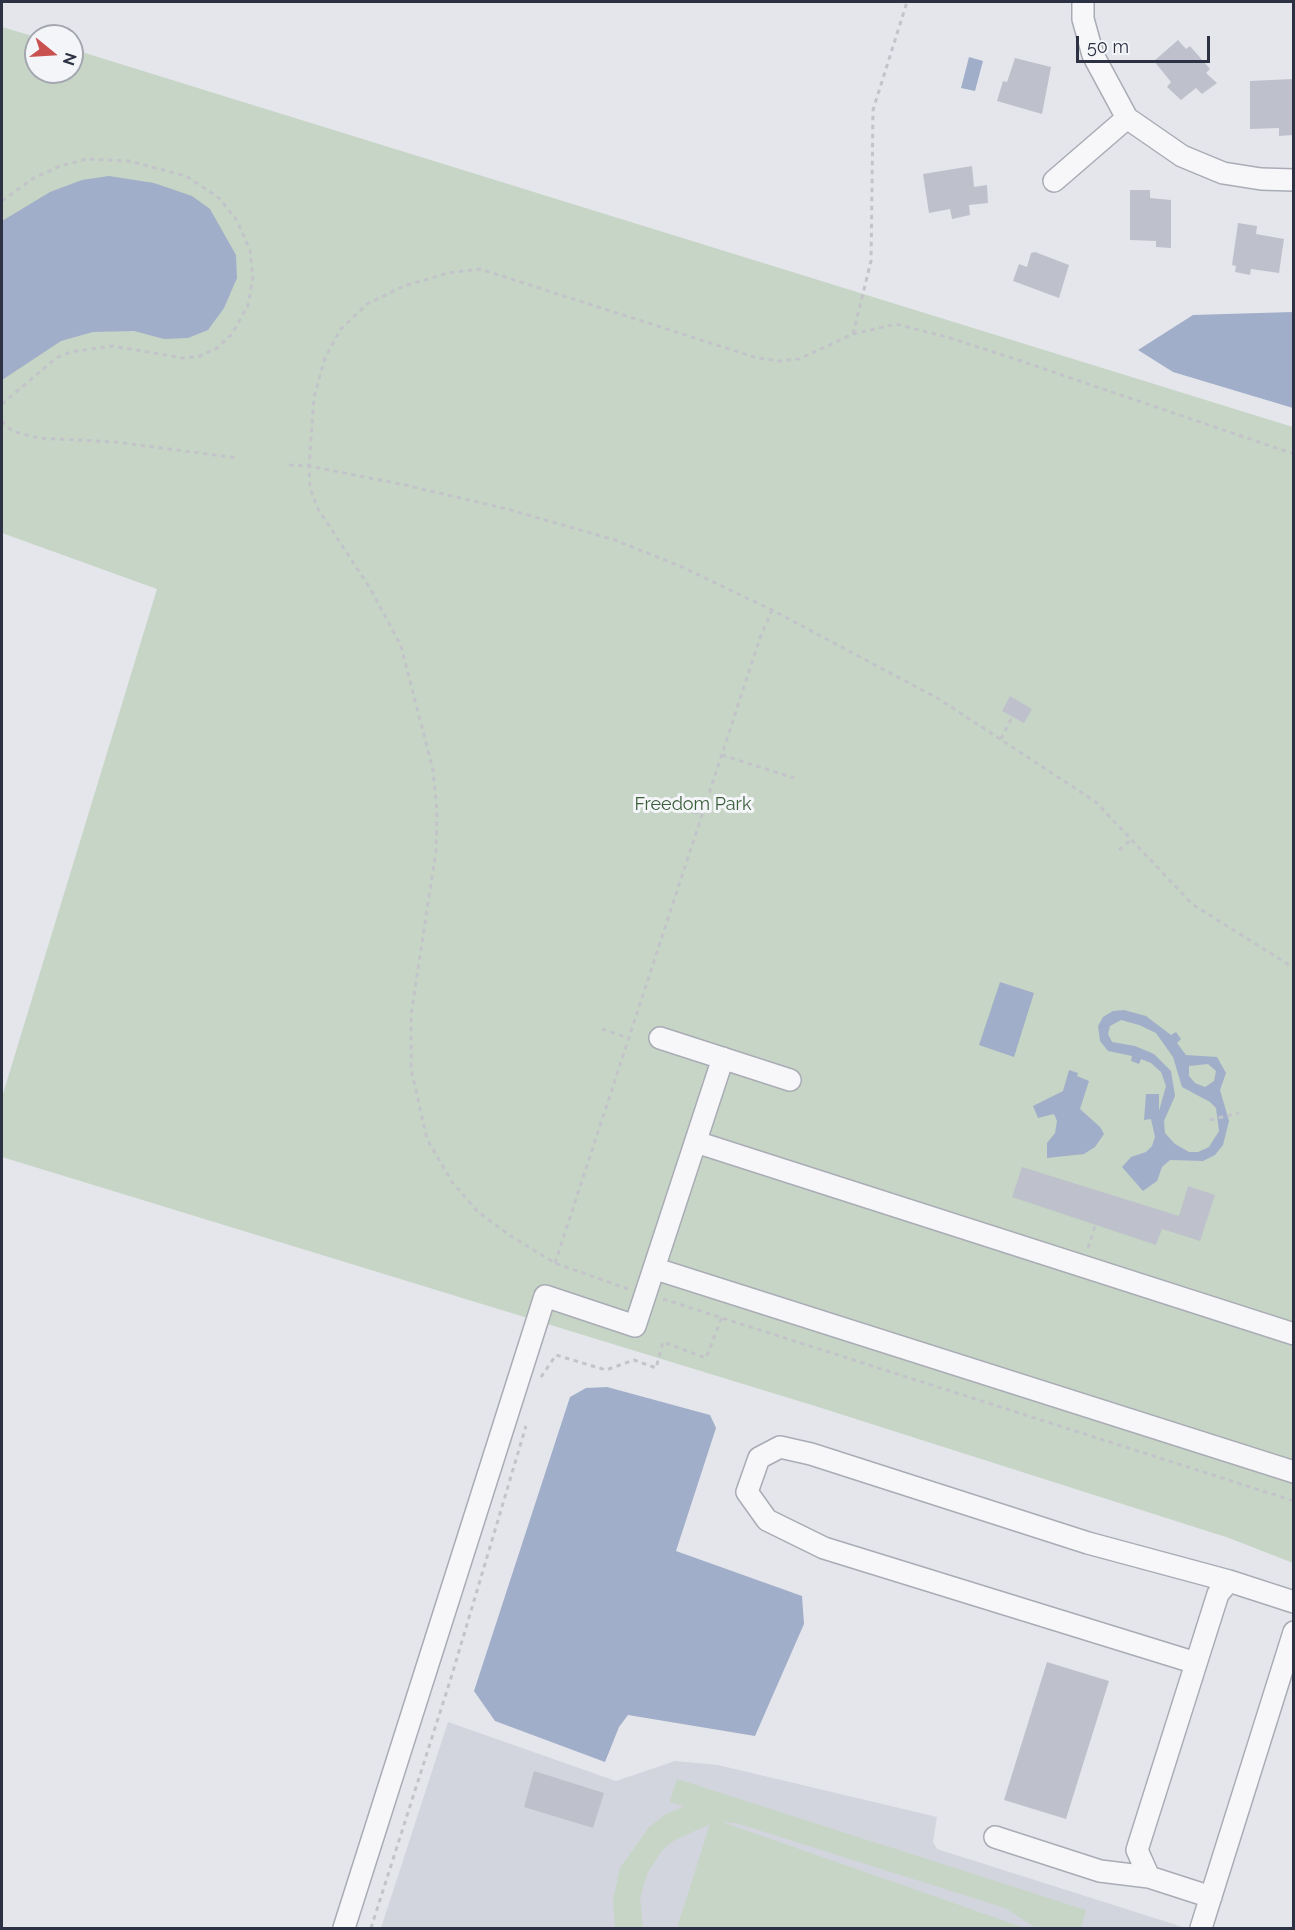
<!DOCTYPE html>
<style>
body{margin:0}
#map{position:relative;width:1295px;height:1930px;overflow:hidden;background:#e4e6eb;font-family:Raleway,sans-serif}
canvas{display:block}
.frame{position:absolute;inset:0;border:3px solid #2c3143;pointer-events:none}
.north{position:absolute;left:24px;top:24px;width:60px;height:60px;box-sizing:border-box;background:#f4f5f8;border:2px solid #a4a7b0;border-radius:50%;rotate:108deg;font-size:16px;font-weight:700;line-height:24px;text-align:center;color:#2c3143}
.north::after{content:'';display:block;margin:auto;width:21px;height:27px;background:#c95150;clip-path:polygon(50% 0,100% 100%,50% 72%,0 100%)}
.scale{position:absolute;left:1076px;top:36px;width:134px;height:27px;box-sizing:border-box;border:3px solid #2c3143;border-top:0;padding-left:8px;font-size:18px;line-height:21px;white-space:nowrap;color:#2c3143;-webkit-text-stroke:4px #f4f5f8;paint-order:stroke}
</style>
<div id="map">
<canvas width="1295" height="1930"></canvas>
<div class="frame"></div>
<div class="north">N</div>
<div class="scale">50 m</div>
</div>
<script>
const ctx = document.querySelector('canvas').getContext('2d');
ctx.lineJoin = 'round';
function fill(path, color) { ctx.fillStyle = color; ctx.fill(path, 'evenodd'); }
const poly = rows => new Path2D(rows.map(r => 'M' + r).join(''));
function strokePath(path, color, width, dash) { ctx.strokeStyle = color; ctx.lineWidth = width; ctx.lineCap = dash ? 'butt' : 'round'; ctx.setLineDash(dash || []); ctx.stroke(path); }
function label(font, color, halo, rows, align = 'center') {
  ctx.font = font + ' Raleway,sans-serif'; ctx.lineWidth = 6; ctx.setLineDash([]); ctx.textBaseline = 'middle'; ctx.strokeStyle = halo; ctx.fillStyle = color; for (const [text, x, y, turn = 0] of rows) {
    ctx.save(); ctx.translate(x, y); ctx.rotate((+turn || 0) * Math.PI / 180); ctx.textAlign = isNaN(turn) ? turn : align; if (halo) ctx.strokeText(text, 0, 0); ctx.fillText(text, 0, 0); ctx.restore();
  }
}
const built = poly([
 [448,1722,616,1781,675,1761,718,1765,937,1817,933,1842,937,1849,1186,1928,381,1928]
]);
const green = poly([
 [2,27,36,37,36,72,72,72,72,49,1293,427,1293,1563,1229,1538,815,1406,2,1157,2,1097,157,589,2,533],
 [677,1779,1086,1910,1081,1928,1036,1928,1005,1908,736,1823,722,1822,1025,1928,677,1928,710,1824,673,1841,661,1852,647,1874,640,1899,643,1928,615,1928,613,1900,620,1868,649,1827,666,1814,685,1806,670,1802]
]);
const water = poly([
 [969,57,983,61,975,91,961,88],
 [109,176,154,183,192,196,210,209,236,255,237,278,224,308,208,330,188,338,164,339,134,331,93,332,61,341,2,380,2,221,50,192,82,180],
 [1293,312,1293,408,1173,372,1138,350,1193,315],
 [1000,982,1034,993,1014,1057,979,1045],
 [1124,1010,1146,1016,1171,1035,1176,1032,1181,1039,1177,1043,1186,1055,1217,1057,1226,1073,1220,1090,1229,1121,1223,1145,1215,1155,1203,1161,1170,1160,1162,1167,1157,1181,1143,1191,1122,1167,1131,1157,1146,1152,1152,1146,1155,1137,1151,1119,1144,1120,1146,1094,1159,1094,1159,1111,1166,1086,1161,1072,1151,1063,1141,1059,1139,1064,1131,1061,1132,1056,1108,1051,1100,1041,1098,1026,1103,1017,1113,1011],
 [1121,1020,1139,1025,1156,1033,1173,1057,1182,1087,1210,1102,1216,1108,1219,1131,1209,1147,1198,1152,1189,1152,1175,1144,1165,1133,1164,1121,1175,1096,1171,1071,1154,1054,1135,1046,1112,1042,1108,1034,1110,1026],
 [1208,1064,1216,1071,1214,1081,1205,1087,1195,1083,1189,1076,1189,1066],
 [1069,1070,1078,1073,1077,1076,1089,1081,1080,1109,1100,1127,1104,1134,1095,1147,1084,1154,1047,1158,1047,1143,1055,1133,1057,1121,1054,1114,1038,1118,1033,1106,1063,1091],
 [607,1387,710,1415,716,1428,676,1551,802,1596,804,1624,755,1736,628,1715,619,1727,605,1762,495,1721,474,1691,570,1397,586,1388]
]);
const building = poly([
 [1178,40,1186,49,1190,46,1210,69,1206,73,1217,83,1202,94,1196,88,1181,100,1167,87,1171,82,1154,61],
 [1015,58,1051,67,1042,114,997,101,1003,81,1007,82],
 [1293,79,1293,135,1279,136,1279,128,1250,129,1250,81],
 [972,166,974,187,987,185,988,203,969,205,970,215,952,219,950,209,929,213,923,174],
 [1130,190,1150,190,1150,198,1171,200,1171,248,1156,247,1156,241,1130,240],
 [1238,223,1257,226,1256,234,1284,239,1279,273,1251,269,1250,275,1235,272,1236,266,1232,265],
 [1035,252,1069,265,1059,298,1013,281,1019,264,1027,267,1031,253],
 [1010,696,1032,709,1024,723,1002,711],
 [1022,1167,1179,1216,1188,1186,1215,1195,1200,1241,1162,1229,1156,1245,1012,1197],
 [1047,1662,1109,1681,1066,1819,1004,1800],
 [534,1771,604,1793,593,1828,524,1807]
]);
const path = poly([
 [2,201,32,179,60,166,87,159,129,161,186,176,219,198,236,219,250,250,253,277,248,305,232,334,217,348,200,356,183,358,112,346,70,352,56,358,2,404],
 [853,334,871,261,873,110,907,2],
 [2,421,12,431,38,438,115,442,238,458],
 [289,465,309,466,405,485,507,509,615,540,682,567,772,610,939,699,1096,802,1192,904,1294,968],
 [1001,739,1012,717],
 [722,755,794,778],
 [677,806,702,815],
 [1119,850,1132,839],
 [602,1029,629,1038],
 [1210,1120,1239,1113],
 [1088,1248,1095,1226],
 [555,1263,760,638,772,610],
 [628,1289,555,1263,509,1235,477,1211,452,1182,427,1139,411,1069,411,1015,436,851,437,812,433,770,401,646,370,588,318,509,310,488,309,466,314,397,325,358,340,330,367,304,404,286,448,273,480,269,757,358,780,361,799,359,853,334,896,324,947,337,1018,360,1294,454],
 [663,1299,1294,1501],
 [541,1377,556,1355,606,1370,634,1360,656,1368,663,1342,706,1358,722,1317],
 [371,1928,451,1678,526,1426]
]);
const minor = poly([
 [1083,2,1083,19,1093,55,1127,118,1182,156,1223,173,1261,179,1294,180],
 [1054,181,1127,118],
 [660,1038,790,1080],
 [696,1142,1294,1334],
 [656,1269,1294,1472],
 [1196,1663,824,1548,767,1520,747,1492,759,1458,780,1447,811,1454,1088,1543,1229,1581],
 [995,1837,1100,1871,1149,1877],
 [1211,1897,1149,1877,1137,1850,1218,1594,1229,1581,1294,1602],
 [344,1928,545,1296,635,1326,723,1058],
 [1201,1928,1294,1632]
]);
const parkNames = [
 ["Freedom Park",693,805]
];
fill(built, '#d2d5dd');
fill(green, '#c7d5c6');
fill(water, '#a1aec9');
fill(building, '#bec1cb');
strokePath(minor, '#a9acb5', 24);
strokePath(path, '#c2c4ca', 3, [4.5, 4.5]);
strokePath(minor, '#f7f7fa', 21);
label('18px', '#3b5e3a', '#f4f5f8', parkNames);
</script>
